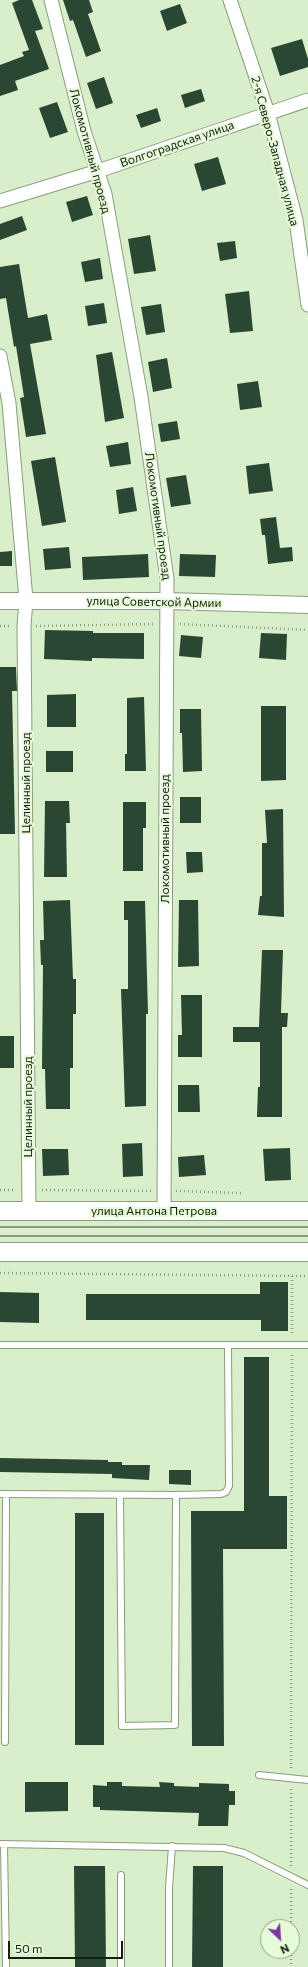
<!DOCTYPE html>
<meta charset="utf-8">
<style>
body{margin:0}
#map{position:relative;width:308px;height:1967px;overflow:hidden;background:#d9eecb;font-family:Commissioner,sans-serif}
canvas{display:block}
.north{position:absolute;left:260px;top:1919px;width:40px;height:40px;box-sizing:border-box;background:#e6fbd8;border:1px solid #93a288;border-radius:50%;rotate:155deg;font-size:11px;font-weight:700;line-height:16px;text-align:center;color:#161d11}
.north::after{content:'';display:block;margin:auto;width:14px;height:18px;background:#7f33a4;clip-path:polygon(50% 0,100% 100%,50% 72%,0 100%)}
.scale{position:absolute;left:8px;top:1941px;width:115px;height:18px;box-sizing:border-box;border:2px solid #161d11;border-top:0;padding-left:5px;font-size:12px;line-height:14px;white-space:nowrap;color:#161d11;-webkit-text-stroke:3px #e6fbd8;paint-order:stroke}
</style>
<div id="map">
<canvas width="308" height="1967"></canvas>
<div class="north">N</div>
<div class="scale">50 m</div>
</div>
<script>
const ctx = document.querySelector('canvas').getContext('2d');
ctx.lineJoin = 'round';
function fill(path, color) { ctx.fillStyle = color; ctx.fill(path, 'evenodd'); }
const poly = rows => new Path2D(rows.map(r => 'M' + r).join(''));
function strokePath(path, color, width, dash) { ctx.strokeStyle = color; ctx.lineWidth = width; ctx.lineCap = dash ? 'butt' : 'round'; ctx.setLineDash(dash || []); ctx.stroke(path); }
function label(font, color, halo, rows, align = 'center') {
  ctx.font = font + ' Commissioner,sans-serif'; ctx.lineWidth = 4; ctx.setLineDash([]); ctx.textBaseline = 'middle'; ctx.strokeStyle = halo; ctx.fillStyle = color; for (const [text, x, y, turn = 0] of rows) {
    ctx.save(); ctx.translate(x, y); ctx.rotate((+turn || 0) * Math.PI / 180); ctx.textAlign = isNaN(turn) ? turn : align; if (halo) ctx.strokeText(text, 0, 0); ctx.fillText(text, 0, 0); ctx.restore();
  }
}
const building = poly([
 [19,0,32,0,43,29,35,31,49,69,15,81,18,90,0,96,0,65,24,56,22,52,29,50,12,3],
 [63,0,89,0,93,12,88,14,101,51,86,57,73,20,70,21],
 [180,4,187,23,167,31,160,11],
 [302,39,308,59,308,67,280,76,271,48],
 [104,77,113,103,96,109,87,83],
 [201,89,205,101,185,108,181,95],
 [57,102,68,132,50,138,39,108],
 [157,108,161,121,141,128,136,115],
 [218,157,226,184,202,191,194,164],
 [87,196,93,215,72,222,66,202],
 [22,216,27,230,0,240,0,224],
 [150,235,156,271,134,274,128,239],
 [235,241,237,258,220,261,217,243],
 [100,258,103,279,85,282,81,262],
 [19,264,28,318,47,314,52,340,30,344,46,434,26,437,20,398,24,397,16,346,14,347,6,298,0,299,0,267],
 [249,291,253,331,230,333,225,294],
 [104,303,107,323,88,326,85,306],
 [161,304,165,332,146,335,141,307],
 [112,352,124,418,105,422,96,355],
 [167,358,172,388,153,392,148,362],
 [258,381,262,407,240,410,237,384],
 [177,421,180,439,161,442,158,424],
 [128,442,131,464,110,467,106,446],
 [55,457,66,522,42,526,31,461],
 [269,463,273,491,249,494,246,466],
 [186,475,191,504,171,507,166,478],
 [133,487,137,511,119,514,116,490],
 [276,517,280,548,292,547,293,561,268,564,265,535,262,535,260,519],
 [69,547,71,568,45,570,43,549],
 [12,551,12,566,0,566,0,552],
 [148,554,149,577,83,580,82,557],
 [180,554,216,555,215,577,179,576],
 [45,630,93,631,93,633,144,633,144,659,92,658,92,661,44,659],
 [261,633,287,634,286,660,259,658],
 [181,635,203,637,201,658,179,656],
 [0,667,16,667,17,691,12,691,15,834,0,834],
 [76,694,76,727,47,727,47,695],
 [144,697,146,771,125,771,125,754,127,754,127,698],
 [261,706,286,706,286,780,261,781],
 [180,709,201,709,202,771,183,772,182,733,180,733],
 [46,751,73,751,73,772,46,772],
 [180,797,201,797,201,823,180,823],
 [45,801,69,801,70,823,66,823,67,877,44,877],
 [123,802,146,802,146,828,143,828,143,871,123,871],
 [283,809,284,917,258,915,260,896,262,896,262,843,267,843,265,810],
 [186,852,202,852,203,872,187,873],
 [70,900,73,979,76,979,76,1014,73,1014,73,1068,70,1068,70,1109,46,1109,45,1069,42,1069,43,965,41,965,40,940,44,940,43,901],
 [179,900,198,900,199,966,178,967],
 [124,901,145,901,148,1014,146,1014,146,1106,125,1107,121,989,128,989,128,920,124,920],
 [262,950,283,950,281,1013,288,1013,287,1027,282,1027,282,1117,257,1117,258,1087,260,1087,260,1042,233,1042,233,1027,259,1027],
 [181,995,202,995,202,1057,178,1057,178,1035,182,1035],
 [0,1036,14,1036,14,1068,0,1068],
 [178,1085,199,1085,200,1112,178,1112],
 [142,1143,143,1176,123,1177,122,1144],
 [290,1148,291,1180,265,1181,263,1149],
 [42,1149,68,1149,69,1175,43,1176],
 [204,1155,206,1175,179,1177,178,1157],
 [260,1282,288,1282,288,1331,261,1331,261,1320,86,1320,86,1294,260,1294],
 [0,1292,39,1293,39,1323,0,1322],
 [244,1357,269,1357,269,1496,287,1496,287,1549,223,1549,224,1746,192,1746,191,1511,244,1511],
 [0,1458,108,1460,108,1462,122,1462,122,1465,150,1465,149,1480,112,1478,112,1474,0,1472],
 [169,1470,191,1470,191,1485,169,1484],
 [75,1513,104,1513,104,1745,75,1745],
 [25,1782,68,1782,68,1811,25,1812],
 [107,1782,122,1782,122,1786,160,1787,159,1782,174,1783,174,1786,199,1787,199,1783,229,1784,229,1791,235,1791,235,1805,229,1805,228,1826,198,1826,199,1813,100,1810,100,1807,93,1807,93,1785,107,1786],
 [74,1866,105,1866,106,1967,75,1967],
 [193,1866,223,1866,223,1967,192,1967]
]);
const path = poly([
 [180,624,308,630],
 [0,626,11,626],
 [36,626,153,624],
 [0,1190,15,1190],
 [42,1190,151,1191],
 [176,1191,241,1193],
 [0,1273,306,1276],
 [292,1276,292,1336],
 [291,1768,292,1355],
 [291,1789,291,1866],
 [291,1889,291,1927],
 [291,1951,291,1967]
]);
const service = poly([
 [0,1345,308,1345],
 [0,1494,176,1495,221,1494,226,1492,229,1486,228,1345],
 [120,1495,122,1726,175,1725,176,1495],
 [5,1742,6,1494],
 [259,1775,308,1780],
 [0,1844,224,1848,244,1853,308,1885],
 [4,1844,6,1967],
 [121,1875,121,1967],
 [169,1967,169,1888,172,1846]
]);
const minor = poly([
 [51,0,84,131,105,194,141,397,167,579,164,1211],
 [230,0,268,113,296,220,308,305],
 [0,201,98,171,308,100],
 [0,356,9,403,26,600,24,626,29,1211]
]);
const tertiary = poly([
 [0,601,167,601,308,605]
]);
const secondary = poly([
 [0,1211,308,1211],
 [0,1252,308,1252]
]);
const tram = poly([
 [0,1227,308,1227],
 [0,1236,308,1236]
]);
const streetNames = [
 ["Волгоградская улица",177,144,-19],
 ["Локомотивный проезд",90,151,75],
 ["2-я Северо-Западная улица",275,151,75],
 ["Локомотивный проезд",158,516,82],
 ["улица Советской Армии",154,602,1],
 ["Целинный проезд",26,783,-90],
 ["Локомотивный проезд",165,839,-90],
 ["Целинный проезд",28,1107,-90],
 ["улица Антона Петрова",154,1211]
];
fill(building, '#294732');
strokePath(service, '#8a9d7d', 8);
strokePath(minor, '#8a9d7d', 15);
strokePath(tertiary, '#8a9d7d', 18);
strokePath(secondary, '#8a9d7d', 20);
strokePath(path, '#8e9e84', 2.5, [1, 3]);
strokePath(service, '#fff', 6);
strokePath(minor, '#fff', 13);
strokePath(tertiary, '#fff', 16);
strokePath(secondary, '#fff', 18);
strokePath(tram, '#3c4535', 1);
label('12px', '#161d11', '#e6fbd8', streetNames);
</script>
